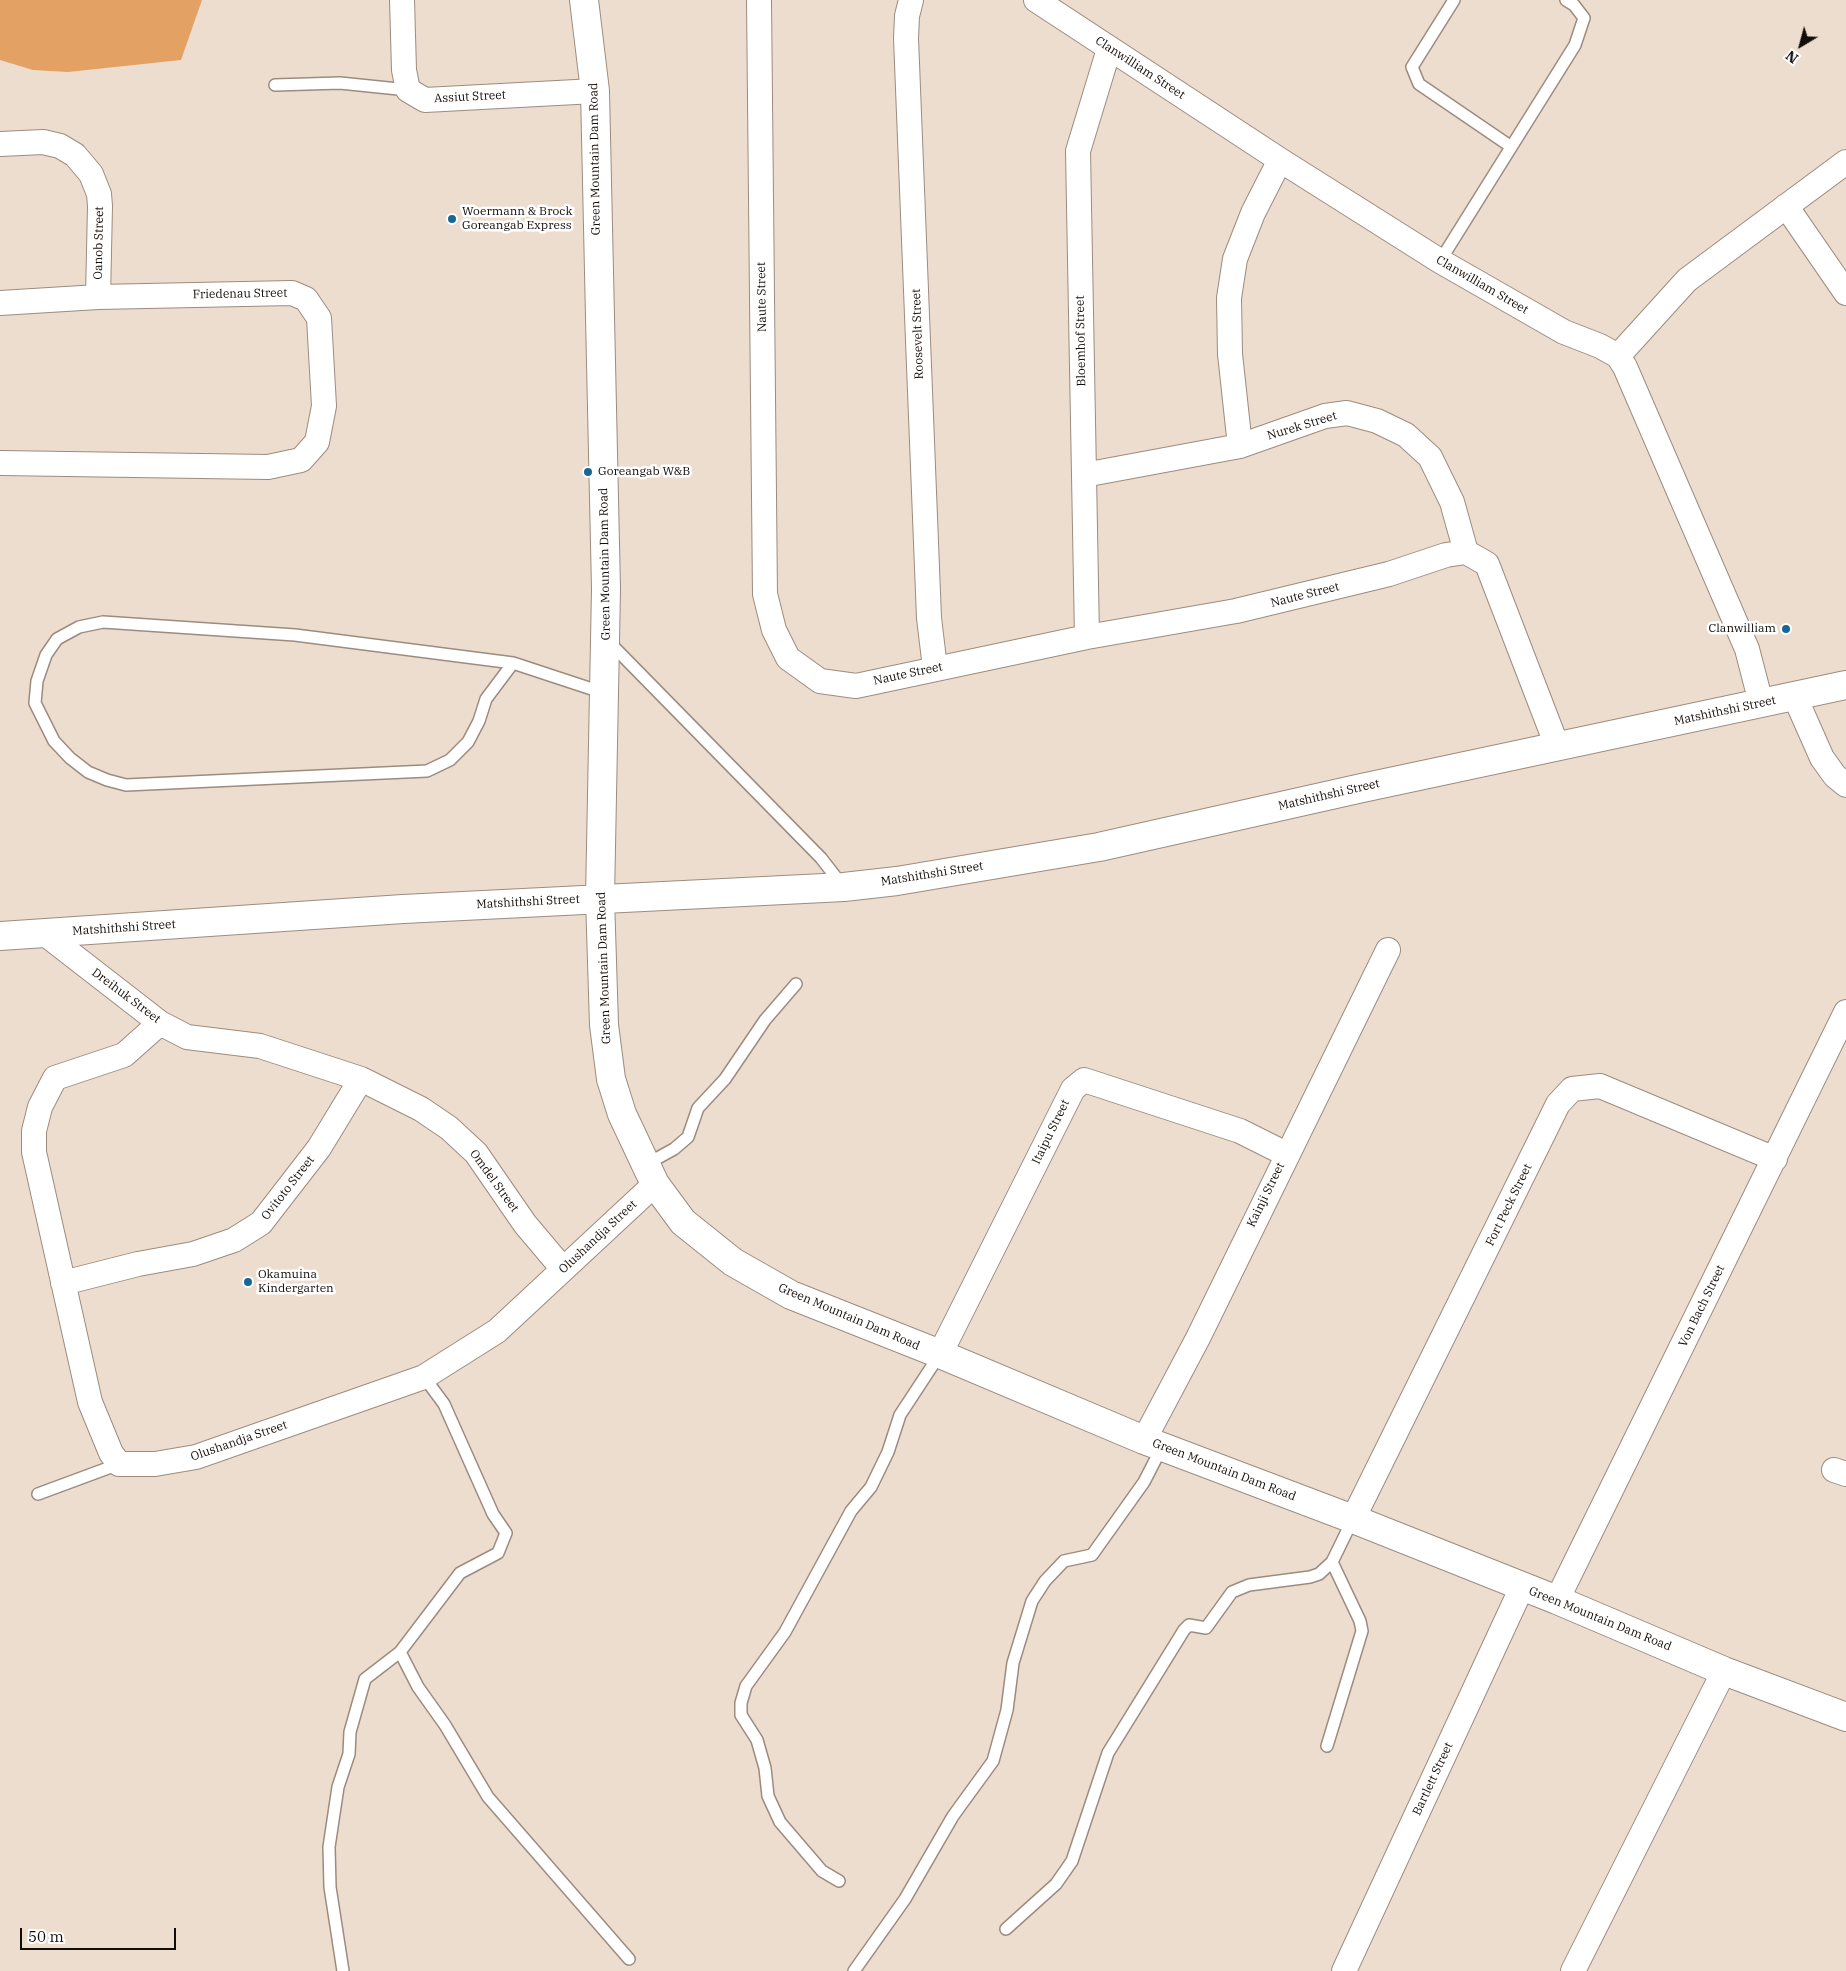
<!DOCTYPE html>
<style>
body{margin:0}
#map{position:relative;width:1846px;height:1971px;overflow:hidden;background:#edddcf;font-family:"IBM Plex Serif",serif}
canvas{display:block}
.north{position:absolute;left:1776px;top:20px;width:50px;height:50px;-webkit-text-stroke:4px #fff;paint-order:stroke;rotate:217deg;font-size:14px;font-weight:700;line-height:20px;text-align:center;color:#130d09}
.north::after{content:'';display:block;margin:auto;width:18px;height:22px;background:#130d09;clip-path:polygon(50% 0,100% 100%,50% 72%,0 100%)}
.scale{position:absolute;left:20px;top:1928px;width:156px;height:22px;box-sizing:border-box;border:2px solid #130d09;border-top:0;padding-left:6px;font-size:15px;line-height:18px;white-space:nowrap;color:#130d09;-webkit-text-stroke:4px #fff;paint-order:stroke}
</style>
<div id="map">
<canvas width="1846" height="1971"></canvas>
<div class="north">N</div>
<div class="scale">50 m</div>
</div>
<script>
const ctx = document.querySelector('canvas').getContext('2d');
ctx.lineJoin = 'round';
function fill(path, color) { ctx.fillStyle = color; ctx.fill(path, 'evenodd'); }
const poly = rows => new Path2D(rows.map(r => 'M' + r).join(''));
function strokePath(path, color, width, dash) { ctx.strokeStyle = color; ctx.lineWidth = width; ctx.lineCap = dash ? 'butt' : 'round'; ctx.setLineDash(dash || []); ctx.stroke(path); }
function label(font, color, halo, rows, align = 'center') {
  ctx.font = font + ' "IBM Plex Serif",serif'; ctx.lineWidth = 5; ctx.setLineDash([]); ctx.textBaseline = 'middle'; ctx.strokeStyle = halo; ctx.fillStyle = color; for (const [text, x, y, turn = 0] of rows) {
    ctx.save(); ctx.translate(x, y); ctx.rotate((+turn || 0) * Math.PI / 180); ctx.textAlign = isNaN(turn) ? turn : align; if (halo) ctx.strokeText(text, 0, 0); ctx.fillText(text, 0, 0); ctx.restore();
  }
}
const green = poly([
 [0,0,202,0,181,60,68,72,33,70,0,60]
]);
const service = poly([
 [1454,0,1412,67,1419,84,1510,146],
 [275,85,340,83,408,90],
 [1440,261,1575,45,1584,18,1574,5,1566,0],
 [609,642,821,858,842,885],
 [513,663,486,699,479,721,468,742,450,760,427,771,126,785,107,780,88,772,70,758,54,741,35,703,37,681,46,655,57,639,79,627,103,622,295,635,513,663,604,693],
 [645,1165,674,1149,688,1137,698,1108,725,1079,765,1020,796,984],
 [38,1494,119,1464],
 [400,1652,418,1687,445,1725,488,1797,629,1959],
 [1327,1746,1362,1631,1360,1621,1332,1562],
 [839,1881,822,1871,780,1822,768,1796,765,1768,757,1740,741,1715,741,1703,746,1686,785,1632,851,1511,871,1487,888,1452,900,1415,940,1354],
 [1006,1929,1056,1884,1072,1861,1108,1753,1184,1630,1189,1625,1206,1628,1232,1592,1249,1585,1310,1577,1319,1574,1332,1562,1353,1519],
 [343,1971,330,1887,329,1847,338,1787,349,1754,350,1732,365,1679,400,1652,460,1573,498,1553,506,1533,493,1514,444,1404,424,1377],
 [854,1971,905,1899,953,1816,993,1761,1007,1710,1013,1663,1032,1601,1045,1581,1064,1561,1092,1555,1144,1482,1162,1447]
]);
const minor = poly([
 [402,0,404,70,408,90,425,100,595,91],
 [759,0,765,594,774,630,788,658,820,681,856,686,1087,637,1236,611,1389,574,1446,555,1466,552,1487,564,1557,746],
 [911,0,907,16,906,38,929,618,935,668],
 [1036,0,1280,160,1440,261,1564,332,1600,346,1618,356,1625,367,1747,649,1761,703],
 [0,144,43,142,60,146,75,155,91,174,99,194,100,206,98,297],
 [1786,206,1846,293],
 [0,303,98,297,292,293,306,299,319,318,324,406,317,442,301,460,268,467,0,463],
 [1618,356,1687,280,1846,162],
 [1240,446,1230,354,1229,298,1235,259,1253,213,1280,160],
 [1084,475,1240,446,1325,416,1347,413,1377,421,1406,435,1430,457,1452,502,1466,552],
 [1087,637,1078,151,1109,49],
 [1795,697,1822,758,1835,776,1846,785],
 [44,933,160,1023,187,1037,260,1046,361,1079,421,1109,449,1128,476,1153,525,1224,563,1269],
 [160,1023,124,1055,55,1078,40,1107,34,1131,34,1152,90,1402,111,1453,119,1464,155,1464,196,1457,424,1377,497,1331,655,1184],
 [63,1283,138,1264,193,1254,234,1240,261,1223,319,1148,361,1079],
 [940,1354,1073,1089,1084,1080,1240,1131,1286,1154],
 [1144,1440,1198,1338,1388,950],
 [1834,1470,1846,1474],
 [1353,1519,1558,1104,1572,1089,1600,1086,1775,1159],
 [1557,1600,1846,1012],
 [1344,1971,1522,1587],
 [1573,1971,1724,1671]
]);
const tertiary = poly([
 [584,0,595,91,606,589,600,898,604,1025,611,1079,622,1114,655,1184,683,1222,733,1262,791,1295,940,1354,1144,1440,1353,1519,1557,1600,1724,1671,1846,1717]
]);
const secondary = poly([
 [0,936,403,909,844,887,897,881,1099,847,1362,788,1846,685]
]);
const markers = [
 [452,219,5,"#176698"],
 [588,472,5,"#176698"],
 [1786,629,5,"#176698"],
 [248,1282,5,"#176698"]
];
const streetNames = [
 ["Clanwilliam Street",1140,68,33],
 ["Assiut Street",470,97,-3],
 ["Green Mountain Dam Road",595,159,-91],
 ["Oanob Street",99,243,-89],
 ["Clanwilliam Street",1482,285,30],
 ["Friedenau Street",240,294,-1],
 ["Naute Street",762,297,-91],
 ["Roosevelt Street",918,334,-92],
 ["Bloemhof Street",1081,341,-91],
 ["Nurek Street",1302,426,-17],
 ["Green Mountain Dam Road",605,564,-91],
 ["Naute Street",1305,595,-14],
 ["Naute Street",908,674,-12],
 ["Matshithshi Street",1725,711,-12],
 ["Matshithshi Street",1329,795,-13],
 ["Matshithshi Street",932,874,-9],
 ["Matshithshi Street",528,902,-3],
 ["Matshithshi Street",124,928,-4],
 ["Green Mountain Dam Road",604,968,-92],
 ["Dreihuk Street",126,996,37],
 ["Itaipu Street",1051,1132,-64],
 ["Omdel Street",494,1181,54],
 ["Ovitoto Street",288,1188,-52],
 ["Kainji Street",1266,1195,-64],
 ["Fort Peck Street",1509,1205,-64],
 ["Olushandja Street",598,1237,-43],
 ["Von Bach Street",1702,1306,-64],
 ["Green Mountain Dam Road",849,1317,23],
 ["Olushandja Street",239,1441,-19],
 ["Green Mountain Dam Road",1224,1470,21],
 ["Green Mountain Dam Road",1600,1619,22],
 ["Bartlett Street",1433,1779,-65]
];
const poiNames = [
 ["Woermann & Brock",462,212],
 ["Goreangab Express",462,226],
 ["Goreangab W&B",598,472],
 ["Clanwilliam",1776,629,"right"],
 ["Okamuina",258,1275],
 ["Kindergarten",258,1289]
];
fill(green, '#e3a163');
strokePath(service, '#9c8c7f', 14);
strokePath(minor, '#9c8c7f', 26);
strokePath(tertiary, '#9c8c7f', 30);
strokePath(secondary, '#9c8c7f', 30);
strokePath(service, '#fff', 11);
strokePath(minor, '#fff', 24);
strokePath(tertiary, '#fff', 28);
strokePath(secondary, '#fff', 28);
for (const [x, y, r, color] of markers) { const dot = new Path2D(); dot.arc(x, y, r, 0, 2 * Math.PI); ctx.fillStyle = color; ctx.fill(dot); strokePath(dot, '#fff', 2); }
label('12px', '#130d09', '#fff', streetNames);
label('12px', '#130d09', '#fff', poiNames, 'left');
</script>
